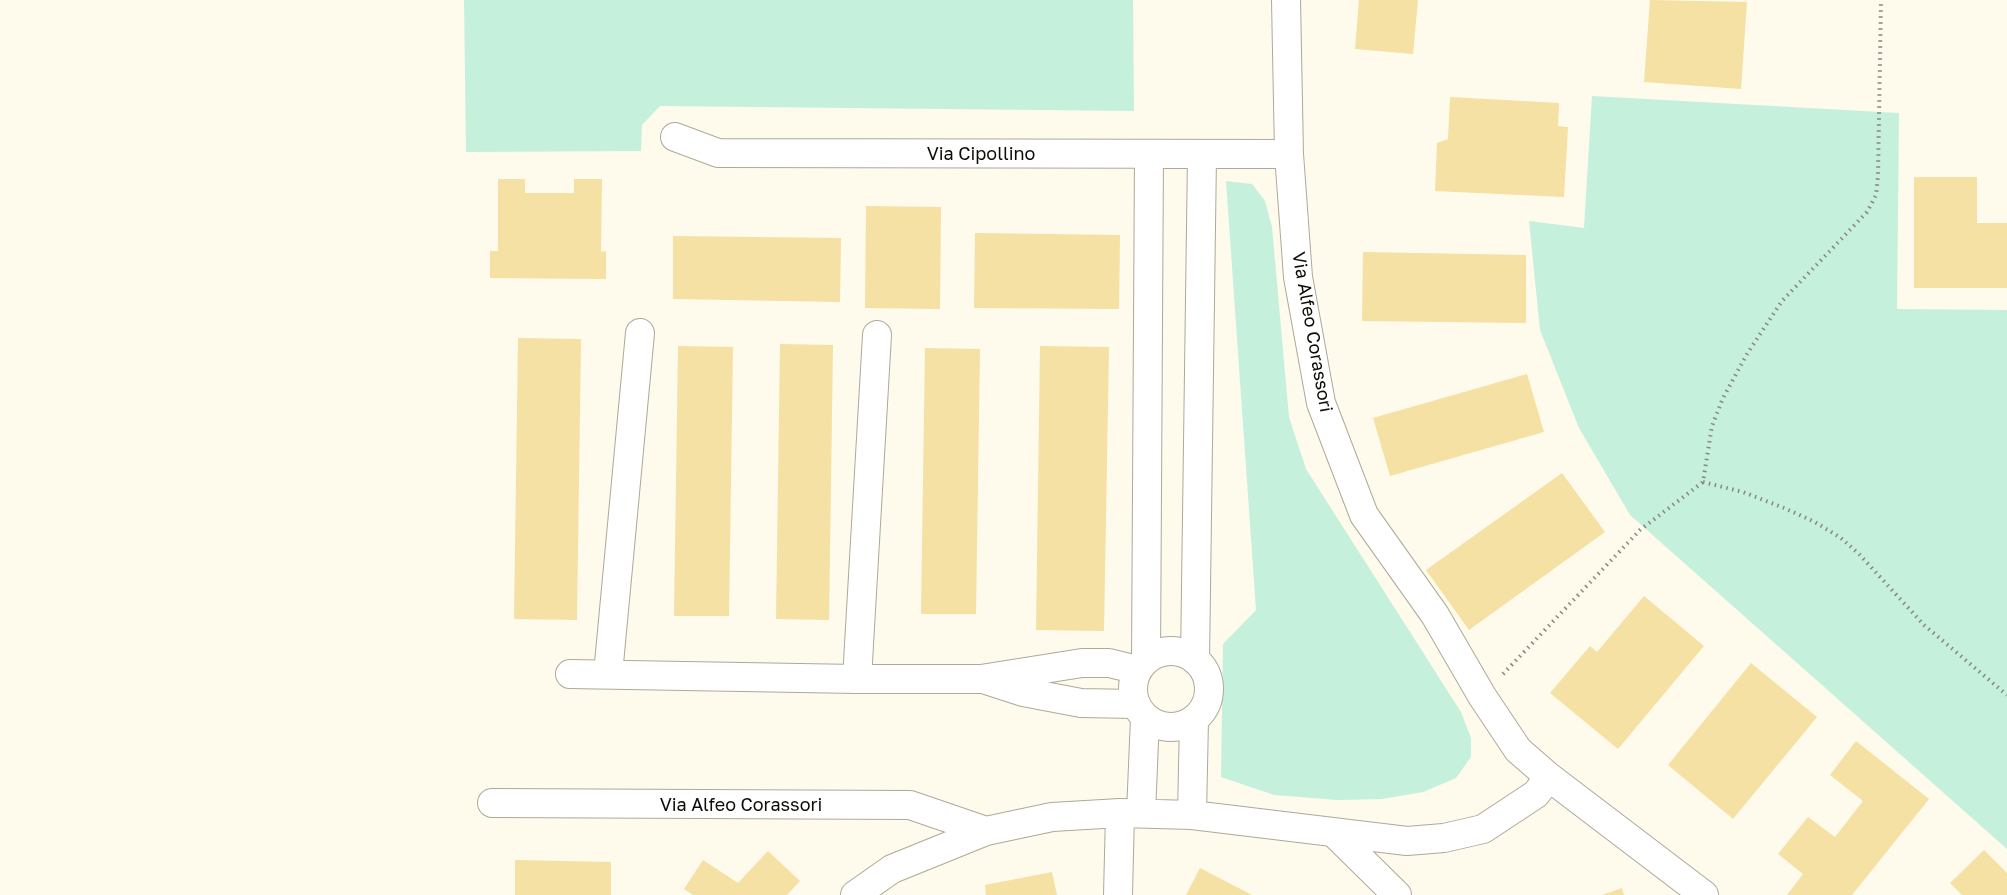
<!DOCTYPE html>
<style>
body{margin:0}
canvas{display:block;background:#fefaec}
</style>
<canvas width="2007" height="895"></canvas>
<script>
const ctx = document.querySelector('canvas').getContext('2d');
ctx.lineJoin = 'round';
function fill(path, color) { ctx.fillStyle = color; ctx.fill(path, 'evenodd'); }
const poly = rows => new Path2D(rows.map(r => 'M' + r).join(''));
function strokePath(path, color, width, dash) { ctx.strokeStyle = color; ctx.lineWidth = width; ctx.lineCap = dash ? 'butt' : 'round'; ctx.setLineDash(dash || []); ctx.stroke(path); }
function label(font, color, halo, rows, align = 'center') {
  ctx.font = font + ' "Golos Text",sans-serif'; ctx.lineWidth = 5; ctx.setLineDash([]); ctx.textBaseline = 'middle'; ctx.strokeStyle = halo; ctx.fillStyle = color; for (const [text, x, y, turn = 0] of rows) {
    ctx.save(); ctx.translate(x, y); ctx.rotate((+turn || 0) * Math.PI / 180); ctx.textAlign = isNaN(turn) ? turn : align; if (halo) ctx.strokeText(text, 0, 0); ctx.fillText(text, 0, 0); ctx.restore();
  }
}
const green = poly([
 [464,0,1133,0,1134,111,660,106,642,125,641,151,466,152],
 [1592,96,1899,113,1897,309,2007,310,2007,849,1630,515,1579,428,1540,330,1529,221,1584,228],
 [1226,181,1252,184,1265,201,1272,227,1289,417,1306,469,1461,712,1471,738,1471,757,1456,778,1423,792,1382,799,1337,800,1274,795,1221,777,1223,644,1256,610]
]);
const building = poly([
 [1359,0,1418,0,1413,54,1355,49],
 [1650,0,1747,2,1741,89,1644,82],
 [1450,97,1559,103,1558,126,1568,127,1564,197,1435,191,1437,143,1448,139],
 [1914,177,1977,177,1977,223,2007,223,2007,288,1914,288],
 [498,179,525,179,525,193,574,193,574,179,602,179,601,252,606,251,606,279,490,278,490,251,498,251],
 [866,206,941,207,940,309,865,308],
 [975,233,1120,235,1119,309,974,308],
 [673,236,841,238,840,302,673,299],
 [1363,252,1526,255,1526,323,1362,321],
 [518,338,581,339,577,620,514,619],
 [780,344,833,345,829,620,776,619],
 [678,346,733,347,729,616,674,616],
 [1040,346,1109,347,1104,631,1036,630],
 [925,348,980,349,976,614,921,614],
 [1527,374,1544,432,1390,476,1373,418],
 [1562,473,1605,532,1469,630,1426,570],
 [1644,596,1704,646,1618,749,1550,693,1590,646,1597,652],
 [1751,663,1817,717,1733,819,1668,765],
 [1856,741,1929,799,1852,895,1787,895,1803,874,1778,854,1808,817,1835,837,1863,801,1830,775],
 [1984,850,2007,873,2007,895,1962,895,1950,883],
 [768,851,800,881,787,895,693,895,684,889,703,860,738,883],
 [515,860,611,862,611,895,515,895],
 [1200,868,1252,895,1186,895],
 [1052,872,1057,895,986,895,985,885],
 [1622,888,1624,895,1602,895]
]);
const path = poly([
 [1703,482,1743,492,1784,508,1815,522,1841,538,1859,554,1924,625,2007,695],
 [1503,674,1640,530,1703,482,1712,426,1723,398,1747,354,1782,301,1867,212,1876,195,1878,176,1881,0]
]);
const street = poly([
 [1286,0,1289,154,1298,277,1321,403,1364,515,1435,615,1482,696,1518,750,1549,777,1704,895],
 [675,137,718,153,1289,154],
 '1133 689a38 38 0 1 1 76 0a38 38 0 1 1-76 0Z',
 [1146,660,1149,154],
 [1195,660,1202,155],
 [570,674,857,679,981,679,1082,663,1109,663,1138,670],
 [608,674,640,333],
 [857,679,877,335],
 [986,680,1023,692,1081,703,1135,704],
 [492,803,910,805,986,831],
 [1141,813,1145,718],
 [1192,815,1194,720],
 [1334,833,1397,895],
 [855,895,892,869,986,831,1052,817,1120,813,1192,815,1407,841,1444,838,1483,829,1536,794,1549,777],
 [1118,895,1120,813]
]);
const streetNames = [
 ["Via Cipollino",981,154],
 ["Via Alfeo Corassori",1312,332,80],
 ["Via Alfeo Corassori",741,805]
];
fill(green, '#c5f1dc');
fill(building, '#f5e1a3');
strokePath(street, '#aea998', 30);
strokePath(path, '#8a877d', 4, [1.5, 4.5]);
strokePath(street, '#fff', 28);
label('18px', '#0e0c07', '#fff', streetNames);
</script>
